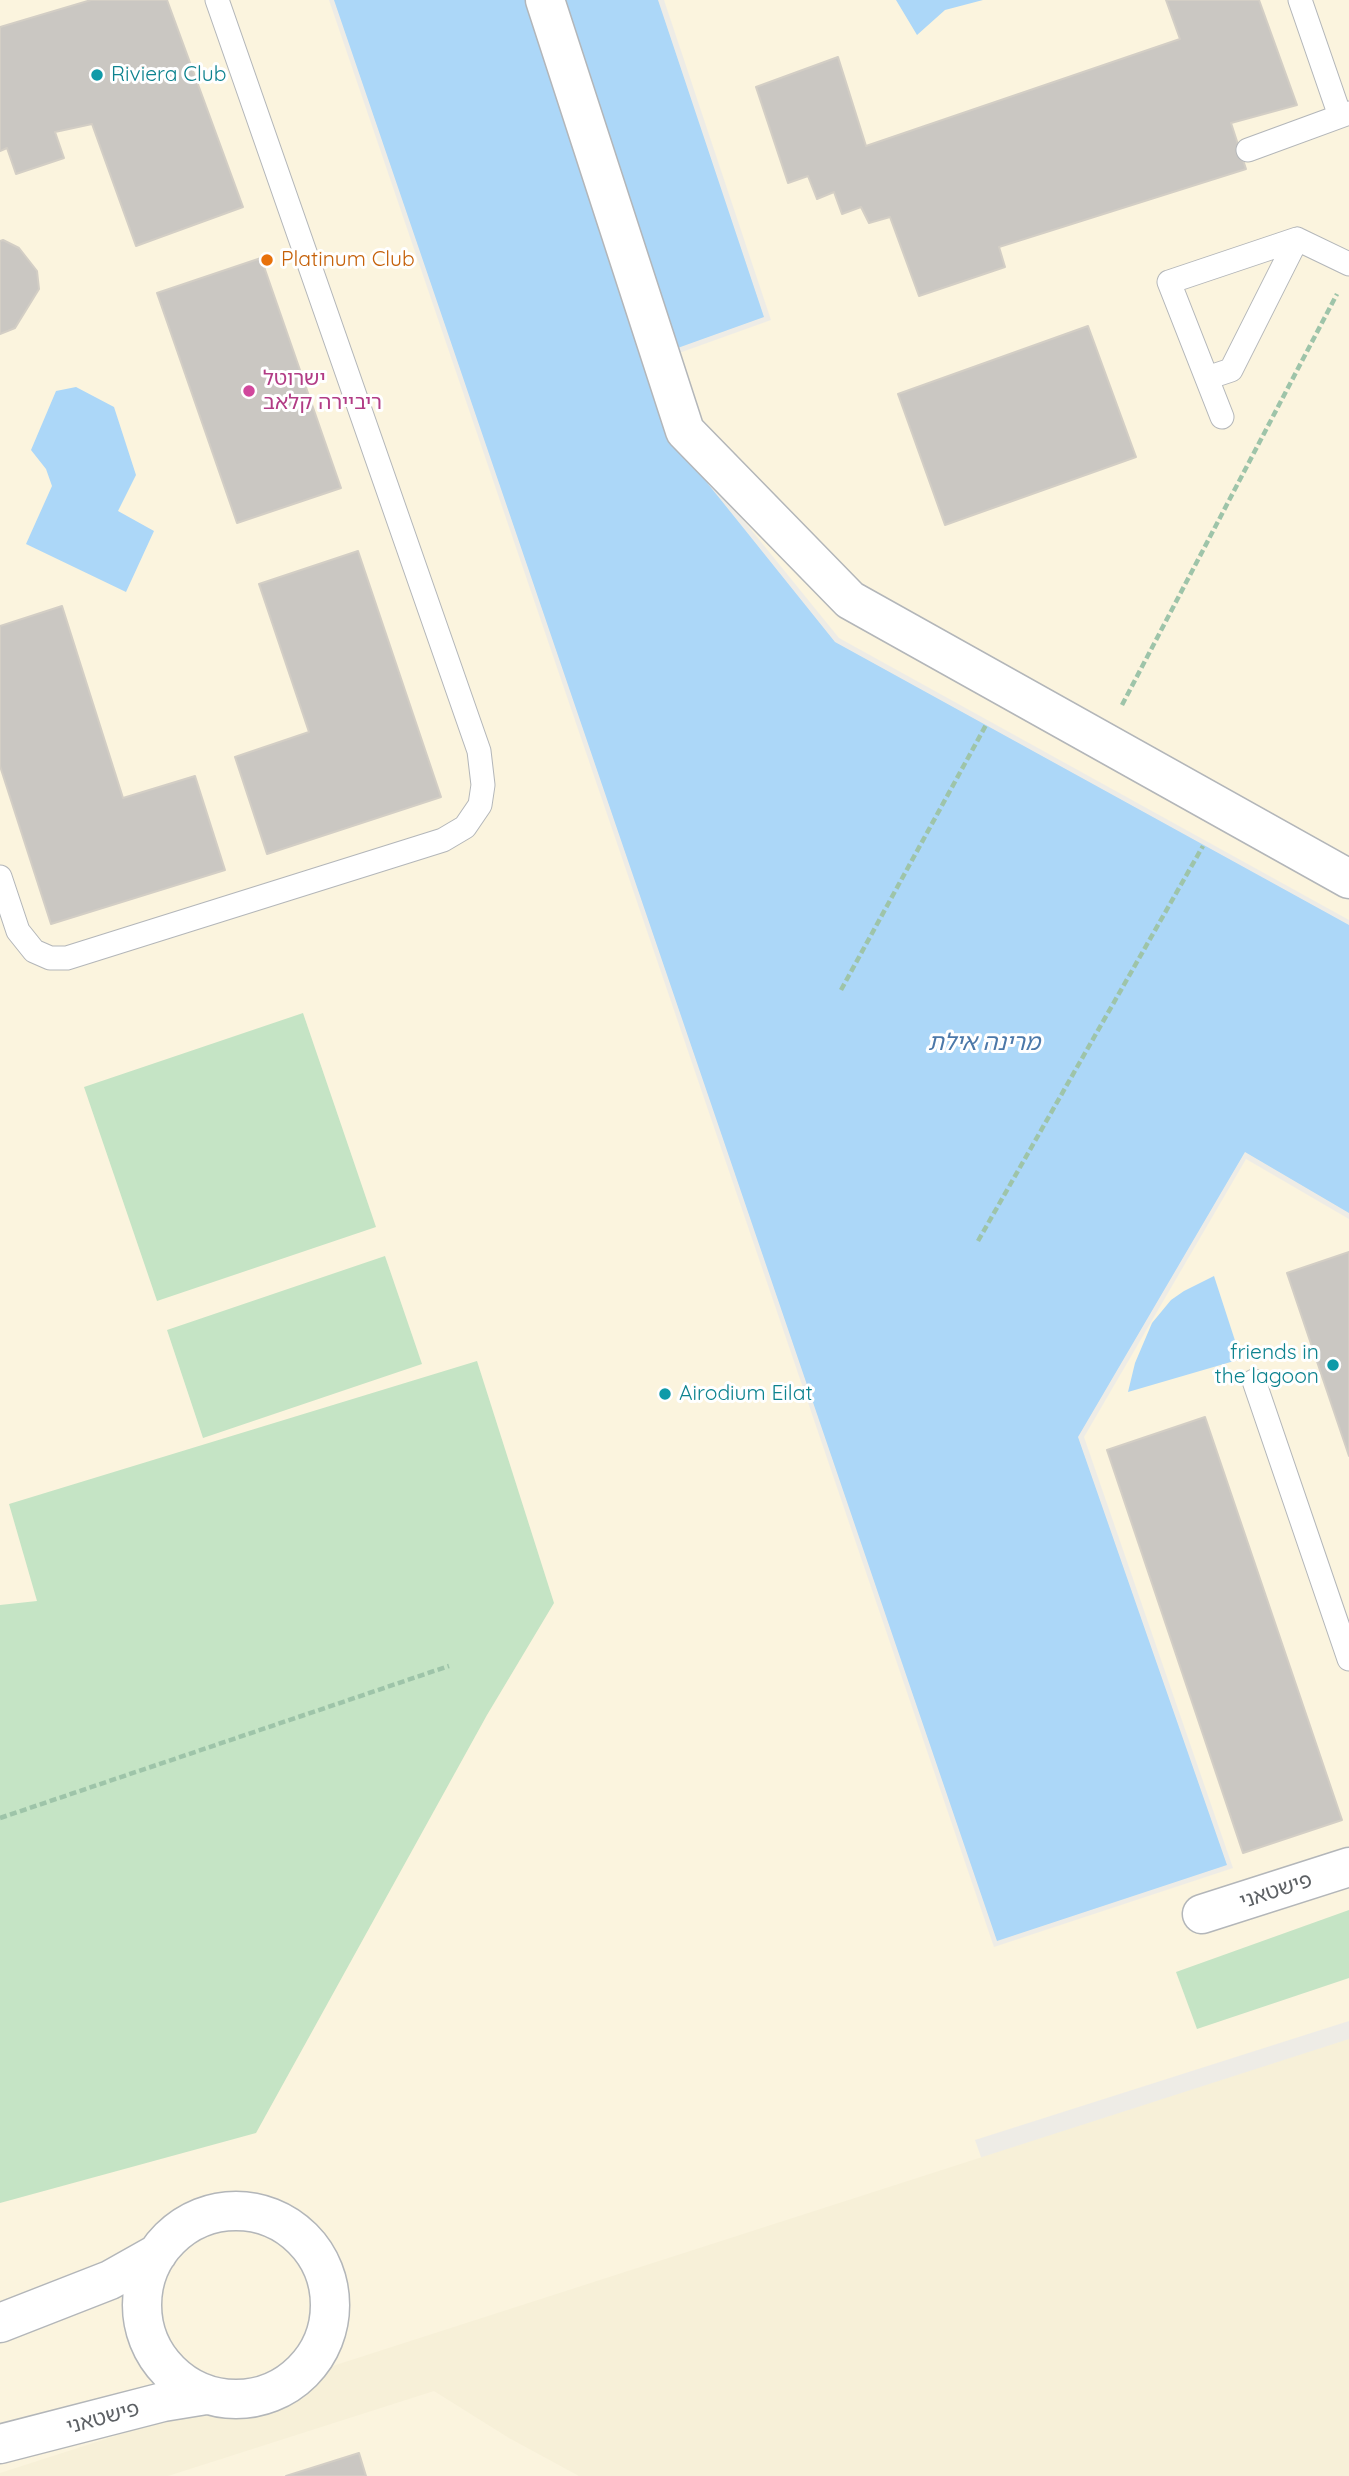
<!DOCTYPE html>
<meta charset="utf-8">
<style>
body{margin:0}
canvas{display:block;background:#eeece6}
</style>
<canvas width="1349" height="2476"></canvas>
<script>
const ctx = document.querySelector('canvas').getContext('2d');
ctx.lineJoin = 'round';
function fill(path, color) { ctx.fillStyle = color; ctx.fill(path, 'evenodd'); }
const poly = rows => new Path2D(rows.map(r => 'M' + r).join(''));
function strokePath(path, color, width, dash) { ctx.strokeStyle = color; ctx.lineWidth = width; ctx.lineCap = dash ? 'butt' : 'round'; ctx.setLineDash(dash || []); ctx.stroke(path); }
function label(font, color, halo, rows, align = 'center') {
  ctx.font = font + ' Quicksand,"Noto Sans Hebrew",sans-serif'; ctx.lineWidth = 6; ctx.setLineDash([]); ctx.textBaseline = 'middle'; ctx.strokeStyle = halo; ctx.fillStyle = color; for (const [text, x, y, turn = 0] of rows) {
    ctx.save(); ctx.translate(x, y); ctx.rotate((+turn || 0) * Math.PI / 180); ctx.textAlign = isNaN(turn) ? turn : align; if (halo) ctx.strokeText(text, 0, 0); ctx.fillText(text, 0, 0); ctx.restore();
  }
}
const commercial = poly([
 [0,0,329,0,994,1947,1233,1868,1084,1437,1246,1159,1349,1219,1349,2021,975,2140,1093,2476,0,2476],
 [664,0,1349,0,1349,920,839,638,688,452,654,362,771,320]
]);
const green = poly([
 [303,1013,376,1227,157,1301,84,1087],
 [385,1256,422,1364,203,1438,167,1330],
 [477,1361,554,1603,487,1715,256,2133,0,2203,0,1605,37,1601,9,1504],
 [1349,1910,1349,1978,1197,2029,1176,1972]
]);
const sand = poly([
 [1349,2039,1349,2476,579,2476,509,2438,434,2391,168,2476,0,2476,0,2473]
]);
const water = poly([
 [334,0,658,0,764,317,647,359,684,454,835,642,1349,925,1349,1213,1245,1152,1078,1437,1227,1865,997,1941],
 [896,0,983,0,945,10,917,35],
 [76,387,114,407,136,475,118,511,154,531,126,592,26,544,52,486,46,469,31,450,56,391],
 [1214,1276,1241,1359,1128,1392,1135,1363,1152,1323,1171,1300,1184,1291]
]);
const building = poly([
 [91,0,167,0,243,207,136,246,92,124,55,132,64,158,16,174,7,148,0,151,0,27,91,0],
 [1166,0,1259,0,1297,105,1231,123,1246,169,999,247,1005,267,919,296,890,217,869,223,861,207,842,214,834,192,817,199,808,176,788,183,756,87,838,57,866,146,1180,39,1166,0],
 [3,240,19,248,37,271,39,289,15,328,0,334,0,241,3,240],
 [261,258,341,488,237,523,157,293,261,258],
 [1088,326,1136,457,945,525,898,394,1088,326],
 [358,551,441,797,267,854,235,757,309,732,259,584,358,551],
 [62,606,123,798,195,776,225,870,51,924,0,766,0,626,62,606],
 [1349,1252,1349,1456,1287,1273,1349,1252],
 [1205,1417,1342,1820,1243,1853,1107,1450,1205,1417],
 [359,2453,366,2476,286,2476,359,2453]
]);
const path = poly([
 [1122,705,1337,294],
 [841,990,986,725],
 [978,1241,1203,846],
 [0,1818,449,1666]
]);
const lane = poly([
 [1300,0,1340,116],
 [1248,150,1349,113],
 [1207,378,1231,370,1297,239],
 [1222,417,1169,282,1297,239,1349,264],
 [0,877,18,931,34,951,50,958,67,958,443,840,465,827,480,805,483,785,479,751,217,0],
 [1254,1381,1349,1659]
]);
const street = poly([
 [545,0,685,431,850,600,1349,879],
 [1202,1914,1349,1867],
 '142 2305a94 94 0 1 1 188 0a94 94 0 1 1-188 0Z',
 [0,2323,110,2280,158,2253],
 [0,2444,163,2402,206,2395]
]);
const markers = [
 [97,75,7,"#0f9aa8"],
 [267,260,7,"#e8710a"],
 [249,391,7,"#d1479c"],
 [1333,1365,7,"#0f9aa8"],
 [665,1394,7,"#0f9aa8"]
];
const cultureNames = [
 ["Riviera Club",111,75],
 ["friends in",1319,1353,"right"],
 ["the lagoon",1319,1377,"right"],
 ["Airodium Eilat",679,1394]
];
const foodNames = [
 ["Platinum Club",281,260]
];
const hotelNames = [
 ["ישרוטל",263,379],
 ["ריביירה קלאב",263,403]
];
const streetNames = [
 ["פישטאני",1276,1891,-18],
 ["פישטאני",103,2418,-15]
];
const waterNames = [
 ["מרינה אילת",984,1043]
];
fill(commercial, '#fbf4de');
fill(green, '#c5e4c5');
fill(sand, '#f7f0d8');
fill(water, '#acd7f8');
fill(building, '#cac7c2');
strokePath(building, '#d3cec5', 2);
strokePath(lane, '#b3b6b9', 25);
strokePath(street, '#b3b6b9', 41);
strokePath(path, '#9ec4a9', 4.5, [7, 3.5]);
strokePath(lane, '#fff', 23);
strokePath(street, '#fff', 38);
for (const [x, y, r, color] of markers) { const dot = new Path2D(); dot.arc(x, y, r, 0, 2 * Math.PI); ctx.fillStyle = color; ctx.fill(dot); strokePath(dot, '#fff', 2.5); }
label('21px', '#0d838f', '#fff', cultureNames, 'left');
label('21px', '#c56008', '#fff', foodNames, 'left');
label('21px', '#b23c85', '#fff', hotelNames, 'left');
label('21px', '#5d6165', '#fff', streetNames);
label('italic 23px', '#4b78a9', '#fff', waterNames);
</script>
